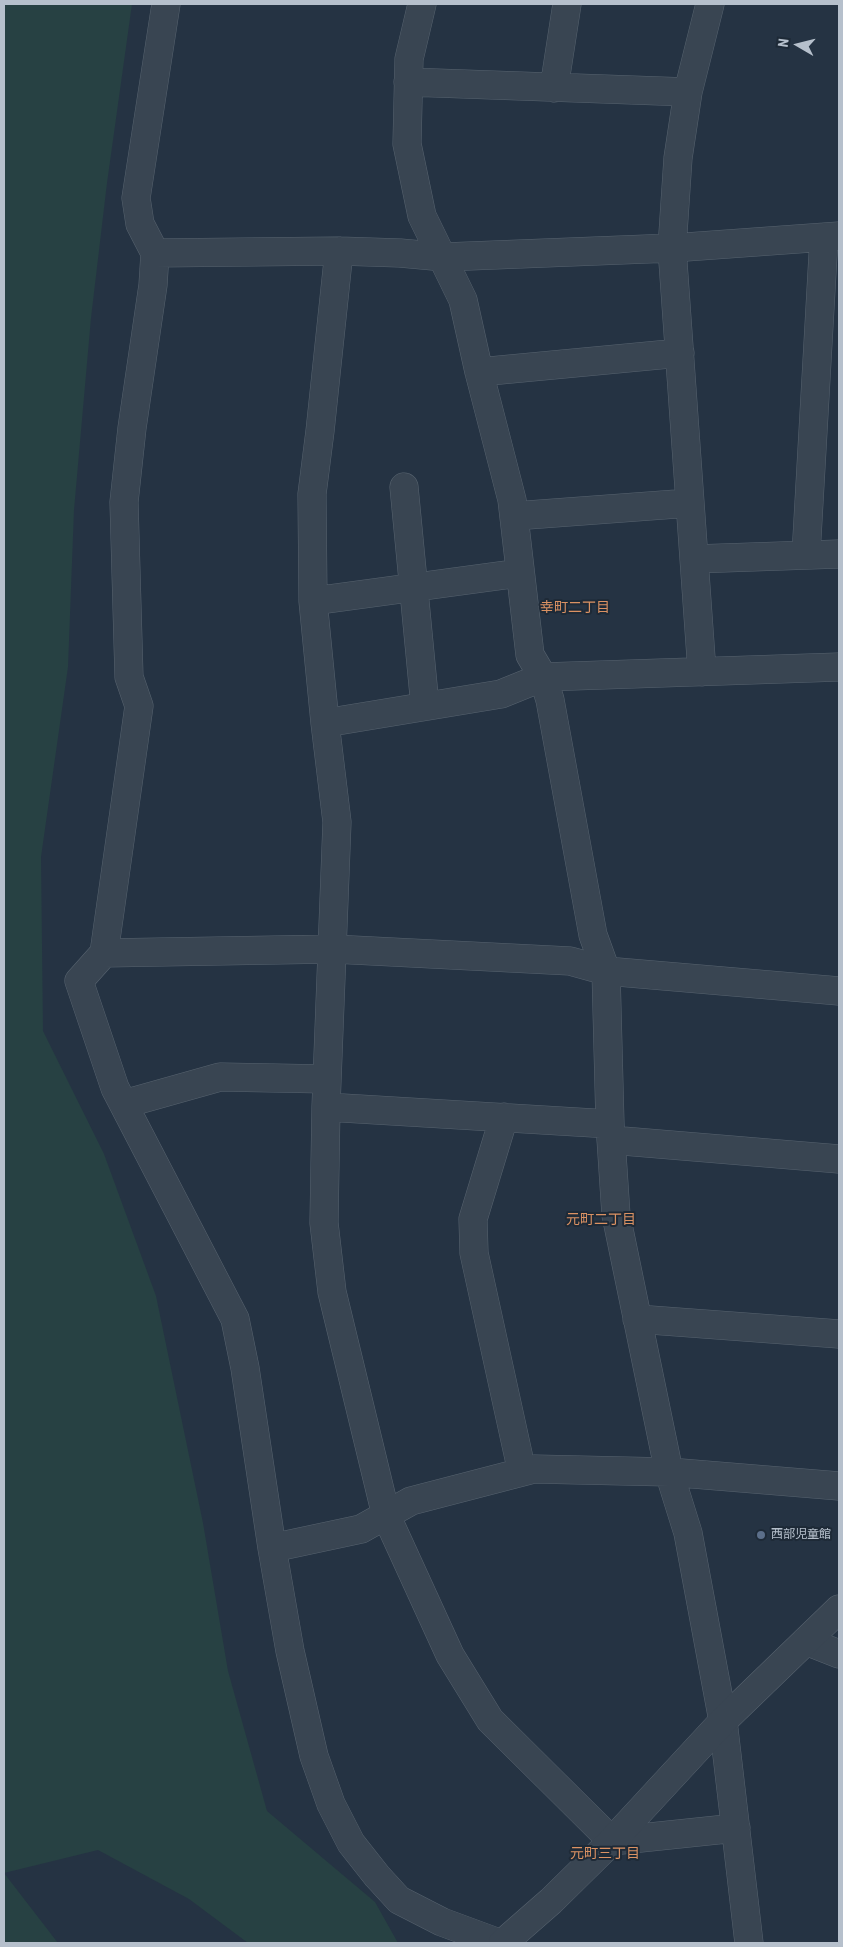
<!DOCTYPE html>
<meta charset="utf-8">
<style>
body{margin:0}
#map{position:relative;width:843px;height:1947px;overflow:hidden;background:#253343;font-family:"Roboto Condensed",sans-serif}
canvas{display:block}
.frame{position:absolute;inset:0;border:5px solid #b6c0cc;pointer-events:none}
.north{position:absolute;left:773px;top:20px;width:50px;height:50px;-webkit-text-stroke:4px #1e2a37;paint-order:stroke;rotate:278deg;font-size:14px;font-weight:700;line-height:20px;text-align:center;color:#b6c0cc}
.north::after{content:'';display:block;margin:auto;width:18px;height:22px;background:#b6c0cc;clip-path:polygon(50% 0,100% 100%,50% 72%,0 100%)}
</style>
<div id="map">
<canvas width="843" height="1947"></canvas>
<div class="frame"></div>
<div class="north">N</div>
</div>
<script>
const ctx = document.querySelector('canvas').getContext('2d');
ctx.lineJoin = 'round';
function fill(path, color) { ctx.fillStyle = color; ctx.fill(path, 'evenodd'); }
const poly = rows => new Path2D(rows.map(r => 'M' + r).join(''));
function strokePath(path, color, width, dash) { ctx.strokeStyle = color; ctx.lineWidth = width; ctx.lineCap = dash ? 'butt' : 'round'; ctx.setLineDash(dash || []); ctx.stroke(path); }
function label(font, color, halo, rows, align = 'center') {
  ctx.font = font + ' "Roboto Condensed","Noto Sans JP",sans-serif'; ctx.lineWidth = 4; ctx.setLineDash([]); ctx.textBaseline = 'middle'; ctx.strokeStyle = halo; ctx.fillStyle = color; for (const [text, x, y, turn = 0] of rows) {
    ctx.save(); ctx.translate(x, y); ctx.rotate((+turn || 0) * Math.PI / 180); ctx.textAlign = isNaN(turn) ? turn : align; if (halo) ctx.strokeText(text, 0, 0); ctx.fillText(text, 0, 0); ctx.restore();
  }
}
const green = poly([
 [4,4,132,4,107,183,91,318,74,510,68,667,41,857,43,1031,104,1154,156,1296,203,1523,228,1671,267,1811,375,1902,398,1943,248,1943,189,1899,98,1850,4,1873],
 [4,1873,58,1943,4,1943]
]);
const minor = poly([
 [166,4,136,198,140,224,155,253,153,285,132,428,124,502,129,677,139,706,104,953,79,981,115,1088,235,1319,245,1368,272,1548,290,1651,314,1756,331,1804,351,1843,377,1876,399,1900,442,1922,499,1943],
 [422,4,409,59,407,144,422,216,463,300,479,372,512,500,530,655,543,677,550,700,593,935,606,971,610,1124,616,1215,669,1472,688,1533,723,1721,749,1943],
 [408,82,688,92],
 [554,88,567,4],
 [339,251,320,431,312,494,313,601,325,723,337,822,326,1107,324,1223,332,1292,386,1515,450,1655,490,1720,612,1841,736,1828],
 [155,253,339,251,400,253,444,257,672,248,839,236],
 [479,372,680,353],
 [404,487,425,706],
 [514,516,690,503],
 [806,555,824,237],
 [694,559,839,554],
 [313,601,520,573],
 [702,672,672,248,678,158,688,92,710,4],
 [325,723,501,694,543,677,839,667],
 [104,953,333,949,570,961,606,971,839,991],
 [124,1104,220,1077,327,1079],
 [326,1107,610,1124],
 [504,1117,473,1219,474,1253,522,1472],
 [611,1140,839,1159],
 [637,1319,839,1334],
 [272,1548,361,1529,411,1501,534,1469,669,1472,839,1486],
 [806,1641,839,1654]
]);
const tertiary = poly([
 [503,1943,551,1901,612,1841,723,1721,839,1609]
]);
const markers = [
 [761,1535,5,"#5c6f8a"]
];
const poiNames = [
 ["西部児童館",771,1535]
];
const neighbourhoodNames = [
 ["幸町二丁目",575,608],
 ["元町二丁目",601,1220],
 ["元町三丁目",605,1854]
];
fill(green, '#274143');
strokePath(minor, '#57636f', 29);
strokePath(tertiary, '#57636f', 29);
strokePath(minor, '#394552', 28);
strokePath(tertiary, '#394552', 28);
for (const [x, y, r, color] of markers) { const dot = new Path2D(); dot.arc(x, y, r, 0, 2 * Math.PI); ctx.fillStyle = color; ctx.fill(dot); strokePath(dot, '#1e2a37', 2); }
label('12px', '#b6c0cc', '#1e2a37', poiNames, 'left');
label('14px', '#db9263', '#1e2a37', neighbourhoodNames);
</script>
